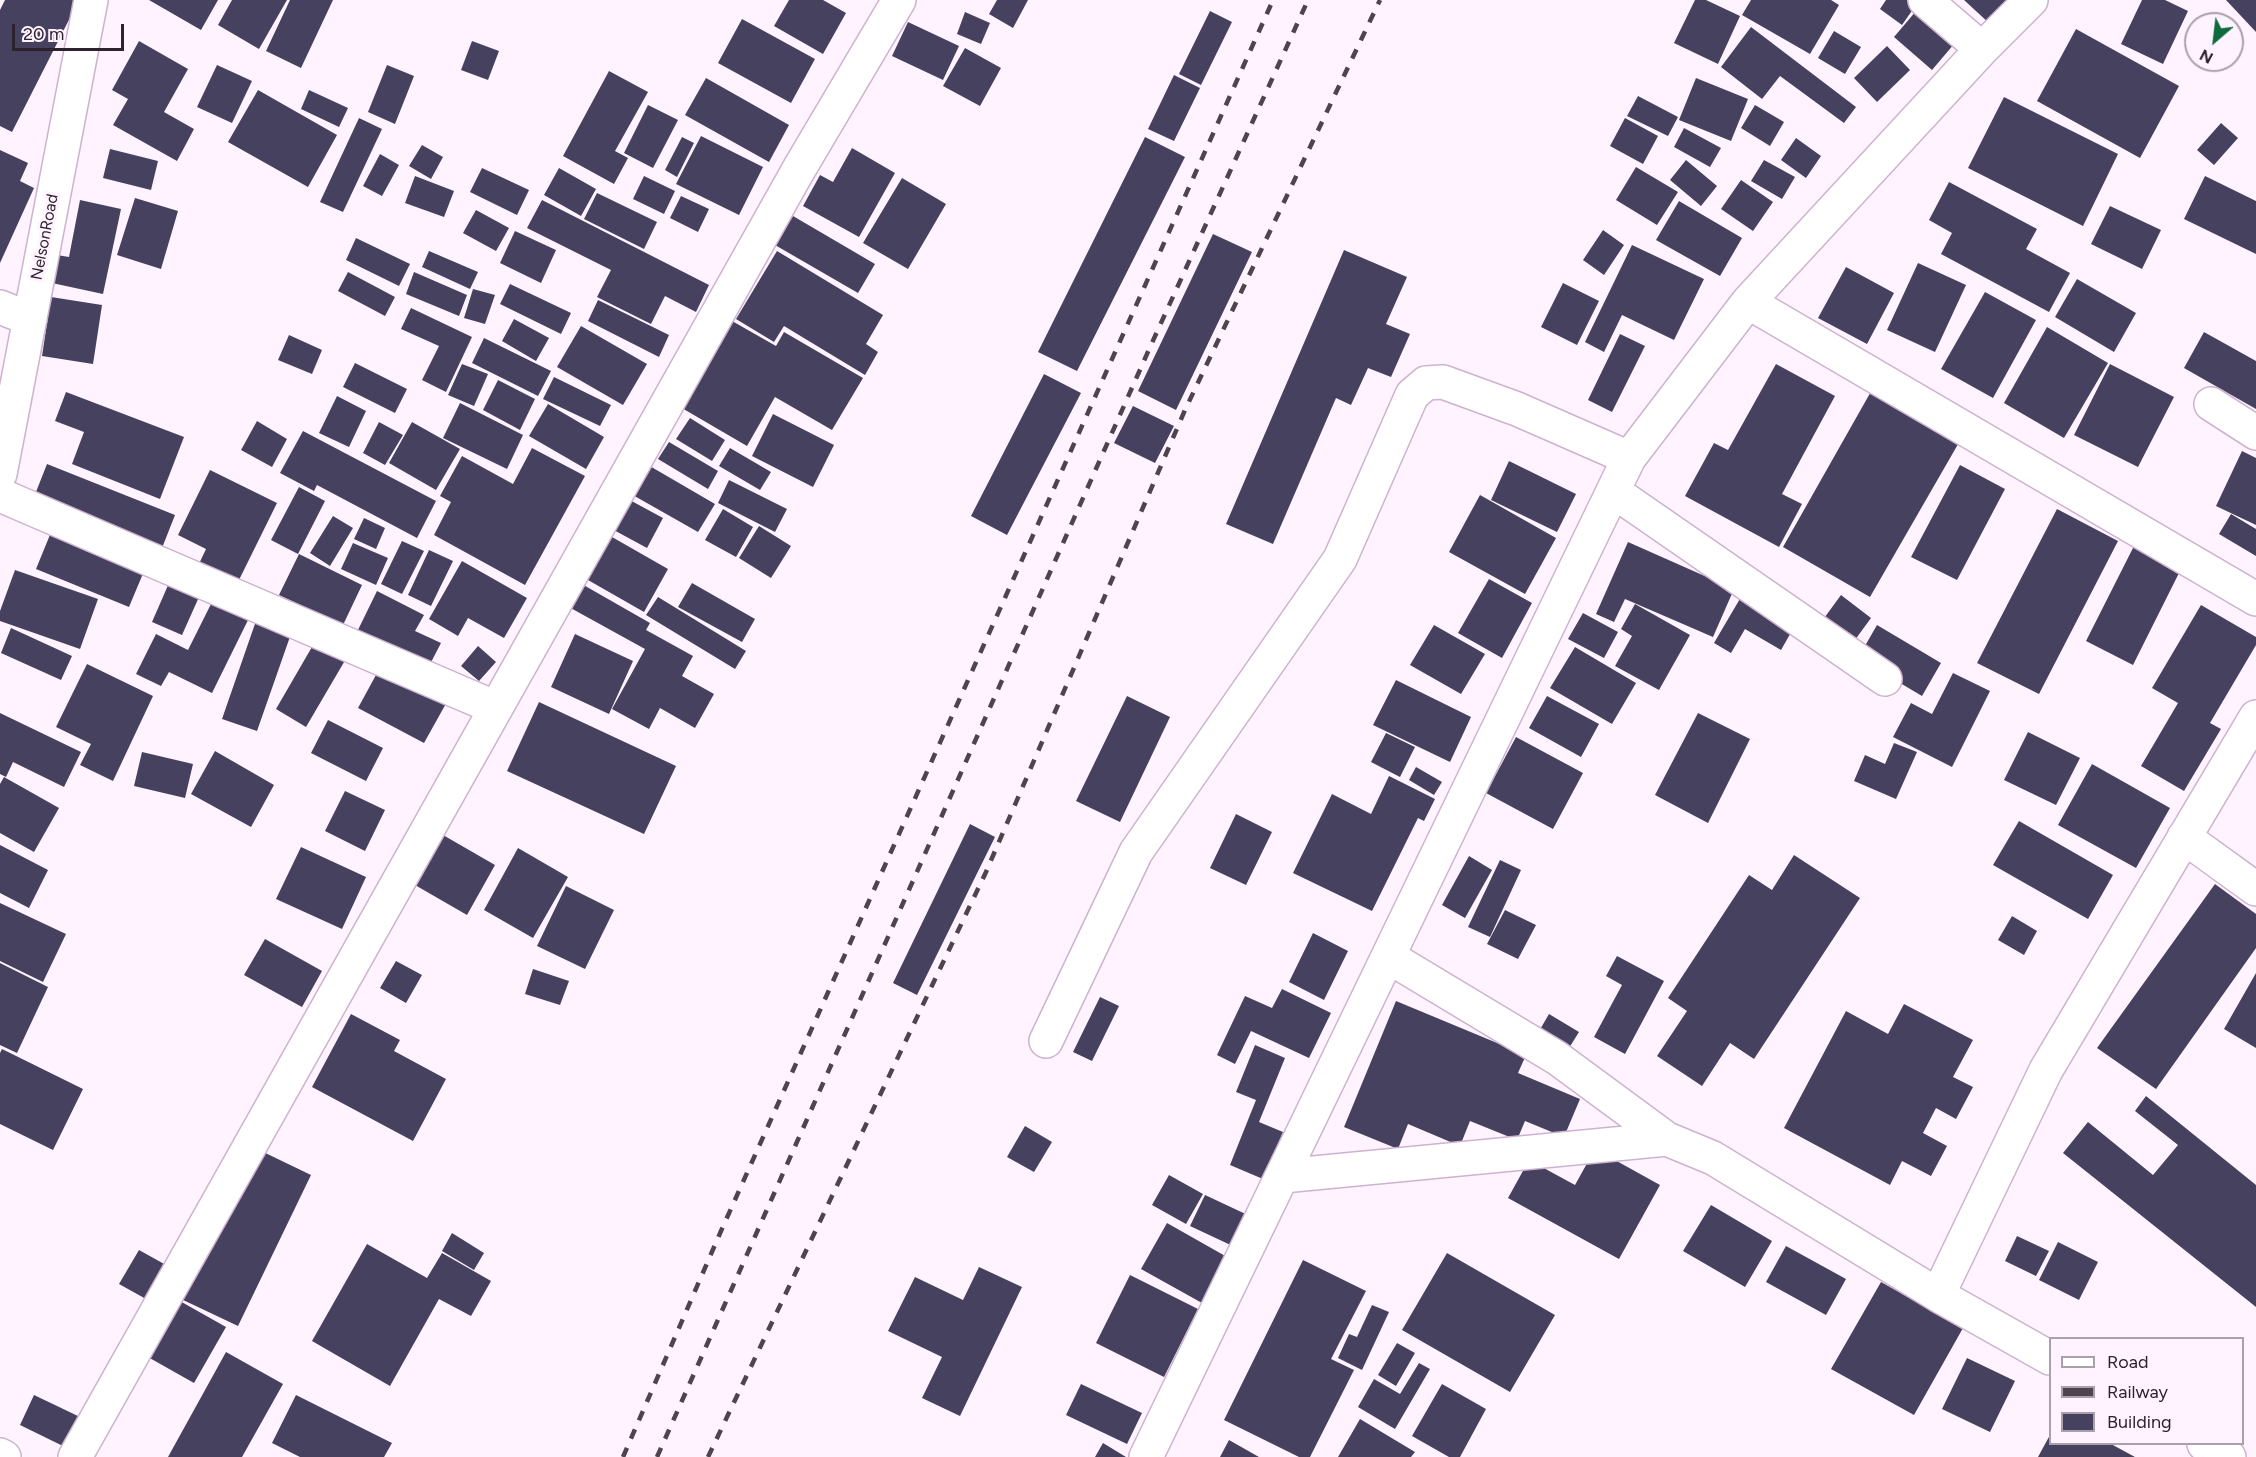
<!DOCTYPE html>
<style>
body{margin:0}
#map{position:relative;width:2256px;height:1457px;overflow:hidden;background:#fef3ff;font-family:Figtree,sans-serif}
canvas{display:block}
.legend{position:absolute;left:2049px;top:1337px;width:195px;height:108px;box-sizing:border-box;background:#fef3ff;border:2px solid #aaa0ab;margin:0;padding:8px 10px;list-style:none;font-size:18px;color:#2d232e}
.legend li{display:flex;align-items:center;gap:12px;height:30px}
.legend b{width:30px;border:2px solid #aaa0ab}
.north{position:absolute;left:2184px;top:12px;width:60px;height:60px;box-sizing:border-box;background:#fef3ff;border:2px solid #aaa0ab;border-radius:50%;rotate:208deg;font-size:16px;font-weight:700;line-height:24px;text-align:center;color:#2d232e}
.north::after{content:'';display:block;margin:auto;width:21px;height:27px;background:#0f6b3e;clip-path:polygon(50% 0,100% 100%,50% 72%,0 100%)}
.scale{position:absolute;left:12px;top:24px;width:112px;height:27px;box-sizing:border-box;border:3px solid #2d232e;border-top:0;padding-left:8px;font-size:18px;line-height:21px;white-space:nowrap;color:#2d232e;-webkit-text-stroke:4px #fef3ff;paint-order:stroke}
</style>
<div id="map">
<canvas width="2256" height="1457"></canvas>
<ul class="legend">
<li><b style="height:8px;background:#fff"></b>Road</li>
<li><b style="height:8px;background:#4e434f"></b>Railway</li>
<li><b style="height:16px;background:#46415f"></b>Building</li>
</ul>
<div class="north">N</div>
<div class="scale">20 m</div>
</div>
<script>
const ctx = document.querySelector('canvas').getContext('2d');
ctx.lineJoin = 'round';
function fill(path, color) { ctx.fillStyle = color; ctx.fill(path, 'evenodd'); }
const poly = rows => new Path2D(rows.map(r => 'M' + r).join(''));
function strokePath(path, color, width, dash) { ctx.strokeStyle = color; ctx.lineWidth = width; ctx.lineCap = dash ? 'butt' : 'round'; ctx.setLineDash(dash || []); ctx.stroke(path); }
function label(font, color, halo, rows, align = 'center') {
  ctx.font = font + ' Figtree,sans-serif'; ctx.lineWidth = 6; ctx.setLineDash([]); ctx.textBaseline = 'middle'; ctx.strokeStyle = halo; ctx.fillStyle = color; for (const [text, x, y, turn = 0] of rows) {
    ctx.save(); ctx.translate(x, y); ctx.rotate((+turn || 0) * Math.PI / 180); ctx.textAlign = isNaN(turn) ? turn : align; if (halo) ctx.strokeText(text, 0, 0); ctx.fillText(text, 0, 0); ctx.restore();
  }
}
const building = poly([
 [5,0,79,0,12,132,0,126,0,10],
 [149,0,218,0,201,30],
 [232,0,287,0,259,49,218,25],
 [290,0,333,0,301,68,266,51],
 [789,0,823,0,846,13,823,54,774,26],
 [997,0,1028,0,1013,28,989,14],
 [1695,0,1706,0,1740,16,1718,64,1674,43],
 [1751,0,1831,0,1839,5,1810,54,1742,15],
 [1886,0,1916,0,1918,2,1902,25,1880,9],
 [1964,0,2011,0,1990,24],
 [2142,0,2165,0,2188,11,2163,64,2121,44],
 [2226,0,2256,0,2256,32],
 [1922,4,1960,37,1932,70,1894,37],
 [1210,11,1232,22,1201,85,1179,74],
 [965,12,990,23,981,44,957,34],
 [742,19,815,59,791,103,718,63],
 [908,22,959,46,943,80,892,56],
 [1751,27,1856,107,1844,123,1780,76,1762,99,1721,67],
 [2076,29,2179,86,2140,158,2037,101],
 [1834,31,1861,47,1845,74,1818,58],
 [139,41,188,69,164,112,194,129,177,161,113,125,128,99,112,90],
 [472,41,499,51,488,80,461,70],
 [1887,46,1910,70,1877,102,1854,78],
 [965,48,1001,68,980,106,943,86],
 [217,65,252,81,232,123,197,107],
 [387,65,414,76,395,124,368,112],
 [609,71,648,92,615,151,628,158,614,184,563,156],
 [1174,75,1200,88,1174,141,1148,129],
 [706,78,789,125,769,162,685,115],
 [1696,78,1748,99,1731,141,1679,120],
 [258,90,337,135,308,187,228,142],
 [309,90,348,108,339,127,301,109],
 [1638,96,1678,117,1668,136,1627,116],
 [2004,97,2118,154,2083,226,1968,168],
 [648,105,678,120,653,168,624,153],
 [1755,105,1784,122,1770,146,1741,128],
 [359,118,382,129,343,212,320,202],
 [1625,118,1658,136,1643,164,1610,146],
 [2221,123,2238,138,2214,165,2197,150],
 [1684,128,1721,148,1710,167,1674,147],
 [701,136,763,167,739,215,676,184],
 [682,137,694,143,677,177,665,170],
 [1145,137,1185,157,1077,371,1038,352],
 [1796,138,1821,156,1806,178,1781,160],
 [422,145,443,157,431,179,409,166],
 [852,148,895,173,859,237,803,206,820,175,833,182],
 [110,149,158,161,151,190,103,178],
 [0,150,28,163,20,181,34,188,0,263],
 [380,154,399,165,382,196,363,186],
 [1686,160,1717,186,1701,206,1670,180],
 [1764,160,1795,177,1782,199,1751,181],
 [1636,167,1678,192,1657,225,1616,200],
 [482,168,529,190,517,215,470,192],
 [559,168,596,189,581,216,544,195],
 [415,176,454,191,444,217,405,203],
 [644,176,675,191,664,214,633,199],
 [2205,176,2256,201,2256,254,2184,219],
 [902,178,946,204,908,269,863,243],
 [1741,180,1773,202,1753,231,1721,209],
 [1949,182,2037,229,2026,249,2070,273,2049,312,1941,254,1952,233,1929,220],
 [597,193,657,222,644,249,584,219],
 [681,196,709,209,698,232,670,218],
 [135,198,178,211,161,269,117,255],
 [80,200,121,209,103,294,52,283,57,255,69,257],
 [542,200,709,285,696,312,665,296,651,324,597,297,611,270,527,228],
 [1679,201,1742,238,1720,276,1656,240],
 [2110,206,2161,230,2142,269,2091,244],
 [476,210,509,228,496,251,463,233],
 [793,216,875,264,858,293,775,245],
 [1603,230,1624,245,1604,275,1583,260],
 [515,231,556,250,541,283,500,263],
 [1213,234,1252,252,1176,410,1138,391],
 [356,238,410,264,399,286,346,260],
 [1632,245,1704,279,1674,340,1622,315,1604,352,1585,342],
 [1344,250,1407,277,1386,324,1410,334,1391,377,1368,368,1351,405,1336,398,1273,544,1226,524],
 [429,251,478,272,470,289,422,267],
 [777,251,883,315,866,344,878,352,865,375,784,326,774,342,736,319],
 [1918,263,1966,285,1935,352,1887,330],
 [1846,267,1894,293,1867,344,1818,318],
 [348,272,395,297,385,316,338,291],
 [414,272,467,295,459,316,406,294],
 [2077,279,2136,313,2114,352,2055,317],
 [1563,283,1599,301,1577,345,1541,327],
 [510,284,571,313,561,334,500,304],
 [473,289,495,295,485,324,464,318],
 [1985,292,2036,320,1993,398,1941,369],
 [51,297,102,305,93,364,42,356],
 [598,300,669,335,659,357,588,321],
 [411,308,472,337,446,392,422,380,439,346,401,329],
 [725,317,776,346,784,332,863,378,832,430,775,397,747,446,675,404],
 [514,319,549,338,536,361,502,341],
 [581,326,647,364,623,405,557,367],
 [2047,327,2108,363,2064,438,2004,403],
 [2204,332,2256,361,2256,409,2184,368],
 [1620,334,1645,346,1612,412,1588,400],
 [289,335,322,350,312,374,278,360],
 [484,338,551,371,538,396,472,363],
 [355,363,407,389,395,413,343,387],
 [462,364,488,374,474,406,448,395],
 [1776,364,1835,396,1782,494,1802,504,1779,547,1685,496,1714,443,1728,450],
 [2110,364,2174,397,2138,467,2074,435],
 [1044,374,1081,393,1007,535,971,516],
 [554,377,611,405,600,426,543,399],
 [498,380,535,399,520,430,483,410],
 [1873,388,1961,439,1870,597,1783,547],
 [66,392,184,437,160,499,72,464,84,432,55,421],
 [337,396,366,411,349,447,319,433],
 [460,403,523,435,507,469,443,438],
 [548,404,604,437,586,469,529,436],
 [1133,406,1174,426,1155,463,1114,443],
 [773,414,834,445,813,487,752,456],
 [690,418,725,440,712,461,676,439],
 [257,421,287,439,272,467,241,450],
 [379,422,403,435,385,465,363,453],
 [412,422,460,449,436,490,389,463],
 [303,431,436,501,417,538,317,485,314,491,280,473],
 [669,442,718,471,708,489,658,459],
 [532,448,585,476,525,585,434,535,451,502,440,496,462,456,513,484],
 [730,448,771,472,760,490,719,466],
 [2242,451,2256,458,2256,525,2216,506],
 [1509,461,1576,494,1557,532,1491,500],
 [47,464,175,515,162,548,34,497],
 [648,465,715,504,698,532,631,494],
 [1960,465,2005,489,1957,580,1911,557],
 [210,470,277,503,237,584,198,566,206,549,178,535],
 [729,480,787,509,775,532,718,503],
 [299,487,325,501,298,554,271,540],
 [1480,495,1556,538,1525,594,1449,552],
 [626,498,663,518,647,548,610,528],
 [723,509,753,527,736,557,705,540],
 [2057,509,2118,541,2039,694,1977,663],
 [2231,514,2256,529,2256,556,2219,534],
 [333,516,353,528,330,566,310,553],
 [364,518,385,528,376,549,354,539],
 [54,525,147,564,129,607,36,569],
 [759,526,791,546,771,578,739,558],
 [605,533,668,569,644,612,581,576],
 [402,541,424,551,402,594,381,584],
 [1628,542,1734,589,1713,637,1625,599,1614,622,1596,614],
 [353,543,388,558,376,585,341,569],
 [2134,546,2181,569,2133,665,2086,641],
 [429,550,453,561,431,606,408,595],
 [299,554,362,585,343,625,279,595],
 [462,561,527,598,504,638,468,618,458,636,429,619],
 [15,570,98,599,80,649,0,621,0,611],
 [1489,579,1532,603,1502,658,1458,633],
 [169,583,199,597,182,635,152,622],
 [580,583,650,623,646,630,693,656,682,676,714,694,695,728,660,708,649,729,612,709,645,649,567,606],
 [692,583,755,619,742,642,678,607],
 [377,591,424,615,415,631,441,643,427,670,356,634],
 [1841,595,1871,618,1852,644,1822,621],
 [215,596,251,614,212,693,169,672,161,686,136,674,156,634,188,650],
 [658,597,746,651,735,669,646,615],
 [1741,597,1793,629,1781,650,1745,629,1731,653,1714,643],
 [1635,604,1690,635,1659,690,1615,666,1632,636,1621,629],
 [2201,605,2256,637,2256,645,2210,723,2221,729,2184,791,2141,766,2178,703,2152,688],
 [1583,613,1618,632,1604,658,1568,639],
 [257,618,292,631,257,731,222,719],
 [1434,625,1485,654,1461,694,1410,665],
 [1877,625,1941,663,1922,696,1858,658],
 [11,628,72,656,61,680,1,653],
 [575,634,633,661,609,714,551,687],
 [316,640,347,657,306,727,276,709],
 [478,646,496,662,479,681,461,666],
 [1575,647,1636,683,1612,724,1550,688],
 [87,664,153,696,113,781,80,765,91,744,56,727],
 [382,664,448,700,424,743,358,708],
 [1953,673,1990,691,1952,767,1893,737,1911,703,1932,714],
 [1396,680,1471,717,1450,762,1373,725],
 [1127,696,1170,717,1120,822,1076,801],
 [1547,696,1599,724,1581,757,1529,728],
 [539,702,676,766,644,834,507,771],
 [0,713,81,752,64,787,13,762,6,777,0,774],
 [1698,713,1750,739,1708,823,1655,795],
 [328,720,383,748,366,781,311,753],
 [2028,732,2080,758,2056,805,2004,780],
 [1386,733,1415,747,1400,777,1371,762],
 [1516,737,1583,773,1553,829,1486,793],
 [1894,743,1917,752,1896,799,1854,781,1865,755,1885,764],
 [215,751,274,785,251,827,191,794],
 [142,752,193,764,185,798,134,786],
 [2092,764,2170,808,2136,868,2058,825],
 [1416,767,1442,782,1434,795,1409,780],
 [1389,776,1435,799,1424,821,1418,818,1372,911,1293,873,1332,794,1371,814],
 [4,777,59,808,34,852,0,833,0,784],
 [345,791,385,810,365,851,325,831],
 [1236,814,1272,832,1246,885,1210,868],
 [2019,821,2113,875,2088,919,1993,865],
 [970,824,995,837,917,995,893,983],
 [443,835,495,865,467,915,415,885],
 [0,845,48,870,29,908,0,893],
 [301,847,366,877,342,929,276,899],
 [518,848,568,877,533,938,484,910],
 [1794,855,1860,898,1754,1059,1730,1043,1702,1086,1657,1056,1687,1011,1668,998,1749,875,1772,890],
 [1469,856,1492,870,1465,918,1442,905],
 [1500,860,1521,870,1490,937,1468,927],
 [2215,884,2256,914,2256,948,2156,1089,2097,1048],
 [566,886,614,910,585,969,537,946],
 [0,903,66,934,43,982,0,961],
 [1505,910,1536,925,1518,959,1487,944],
 [2012,916,2037,931,2024,955,1998,940],
 [1313,933,1348,951,1324,1000,1289,982],
 [265,939,322,971,302,1007,244,975],
 [1617,956,1664,981,1625,1054,1594,1037,1622,985,1606,976],
 [396,961,422,975,406,1003,380,988],
 [0,963,48,987,17,1053,0,1045],
 [533,969,569,981,560,1005,525,994],
 [2256,973,2256,1048,2224,1029],
 [1282,989,1331,1013,1309,1058,1251,1031,1235,1064,1217,1055,1245,996,1272,1008],
 [1100,997,1119,1006,1092,1061,1073,1052],
 [1396,1001,1526,1055,1518,1073,1580,1099,1564,1137,1525,1121,1517,1140,1470,1121,1460,1146,1408,1124,1398,1149,1344,1127],
 [1904,1004,1973,1040,1953,1077,1973,1087,1956,1119,1936,1108,1923,1133,1947,1146,1931,1176,1902,1161,1890,1185,1784,1128,1846,1011,1888,1034],
 [351,1014,400,1040,394,1051,446,1079,413,1141,312,1087],
 [1549,1014,1579,1032,1564,1056,1535,1038],
 [1255,1045,1285,1058,1259,1122,1283,1132,1263,1179,1230,1165,1256,1100,1236,1092],
 [2,1049,83,1089,53,1150,0,1124,0,1053],
 [2146,1096,2256,1185,2256,1307,2063,1153,2088,1122,2153,1175,2178,1145,2135,1111],
 [1025,1126,1052,1142,1034,1172,1007,1157],
 [255,1148,311,1175,238,1326,181,1299],
 [1595,1149,1660,1185,1619,1259,1508,1198,1529,1160,1575,1185],
 [1169,1175,1203,1194,1186,1224,1152,1205],
 [1205,1195,1252,1217,1237,1248,1190,1226],
 [1711,1205,1772,1241,1745,1287,1683,1251],
 [1167,1223,1227,1257,1202,1303,1141,1269],
 [452,1233,484,1253,474,1270,442,1251],
 [2017,1236,2049,1251,2036,1276,2005,1261],
 [2058,1242,2098,1262,2079,1300,2039,1280],
 [367,1244,427,1278,442,1253,491,1281,471,1316,439,1299,390,1386,312,1341],
 [1786,1246,1846,1279,1826,1315,1766,1282],
 [139,1250,166,1265,146,1299,119,1284],
 [1447,1253,1555,1315,1510,1392,1402,1330],
 [1303,1260,1366,1291,1331,1359,1354,1370,1310,1457,1299,1457,1224,1420],
 [979,1267,1022,1287,960,1416,922,1398,942,1357,888,1331,915,1277,963,1300],
 [1130,1275,1198,1309,1164,1377,1096,1343],
 [1881,1282,1963,1328,1914,1415,1831,1369],
 [171,1296,226,1327,194,1383,139,1352],
 [1372,1305,1389,1312,1362,1370,1338,1358,1349,1334,1357,1337],
 [1397,1343,1415,1353,1396,1386,1378,1375],
 [226,1352,283,1384,242,1457,168,1457],
 [1967,1358,2015,1381,1990,1432,1942,1409],
 [1419,1363,1430,1369,1395,1429,1358,1407,1374,1379,1400,1394],
 [1081,1384,1142,1413,1127,1444,1066,1415],
 [1442,1384,1486,1409,1460,1457,1449,1457,1412,1436],
 [34,1395,80,1417,65,1447,20,1425],
 [296,1395,392,1443,384,1457,300,1457,272,1443],
 [1360,1419,1415,1452,1411,1457,1338,1457],
 [2050,1435,2050,1444,2111,1444,2135,1457,2038,1457],
 [1229,1440,1259,1457,1220,1457],
 [1103,1443,1126,1457,1095,1457]
]);
const minor = poly([
 [1925,0,1982,49],
 [1748,302,2256,599],
 [0,307,30,319],
 [2211,404,2256,433],
 [0,474,91,0],
 [1613,491,1885,679],
 [0,495,496,708],
 [2184,837,2256,889],
 [1389,957,1557,1058,1667,1139],
 [1046,1041,1136,852,1340,559,1412,395,1426,383,1443,382,1517,409,1629,458],
 [1283,1176,1667,1139,1713,1158,1938,1295,2050,1358],
 [1938,1295,2046,1070,2256,717],
 [2204,1444,2229,1457],
 [0,1455,4,1457],
 [75,1457,799,169,899,0],
 [1146,1457,1629,458,1748,302,1982,49,2031,0]
]);
const rail = poly([
 [623,1457,721,1231,1273,0],
 [657,1457,1151,345,1308,0],
 [708,1457,986,872,1185,410,1380,0]
]);
const streetNames = [
 ["NelsonRoad",45,237,-79]
];
fill(building, '#46415f');
strokePath(minor, '#ceb2cf', 36);
strokePath(minor, '#fff', 33);
strokePath(rail, '#4e434f', 4.5, [10, 10]);
label('16px', '#2d232e', '#fef3ff', streetNames);
</script>
